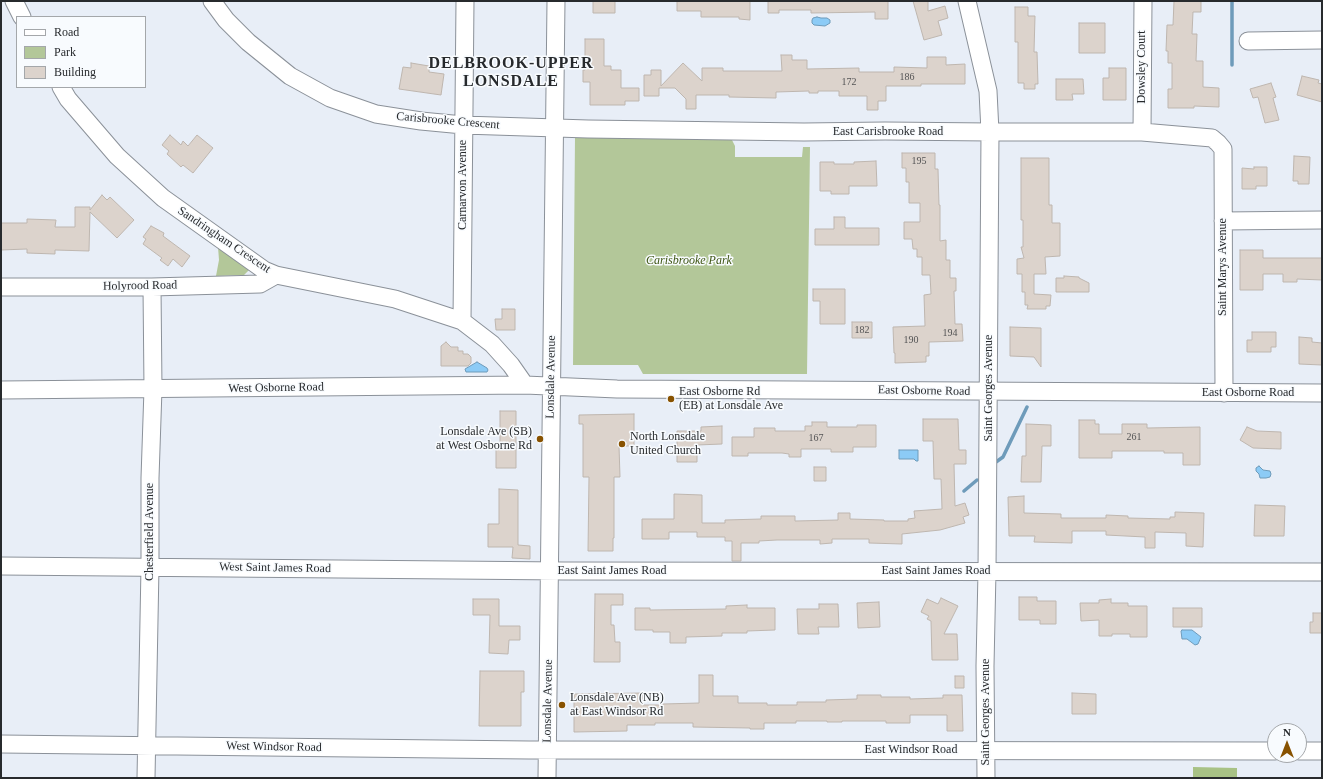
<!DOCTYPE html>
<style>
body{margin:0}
#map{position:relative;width:1323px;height:779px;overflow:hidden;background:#e8eef7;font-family:"Times New Roman",serif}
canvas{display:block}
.frame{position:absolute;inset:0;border:2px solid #272a2d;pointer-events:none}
.legend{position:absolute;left:16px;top:16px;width:130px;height:72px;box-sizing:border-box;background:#f8fbfe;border:1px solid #a4a7aa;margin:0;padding:5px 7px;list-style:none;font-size:12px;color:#272a2d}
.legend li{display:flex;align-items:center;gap:8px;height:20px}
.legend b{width:20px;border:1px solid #a4a7aa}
.north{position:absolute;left:1267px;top:723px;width:40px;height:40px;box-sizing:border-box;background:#f8fbfe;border:1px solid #a4a7aa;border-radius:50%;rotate:0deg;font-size:11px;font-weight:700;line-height:16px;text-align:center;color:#272a2d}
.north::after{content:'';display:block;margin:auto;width:14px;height:18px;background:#885200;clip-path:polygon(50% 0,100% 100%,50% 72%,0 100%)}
</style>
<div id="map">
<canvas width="1323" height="779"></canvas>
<div class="frame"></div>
<ul class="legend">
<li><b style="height:5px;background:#fff"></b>Road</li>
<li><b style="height:11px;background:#b3c799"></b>Park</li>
<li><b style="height:11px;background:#dcd3cc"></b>Building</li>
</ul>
<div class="north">N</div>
</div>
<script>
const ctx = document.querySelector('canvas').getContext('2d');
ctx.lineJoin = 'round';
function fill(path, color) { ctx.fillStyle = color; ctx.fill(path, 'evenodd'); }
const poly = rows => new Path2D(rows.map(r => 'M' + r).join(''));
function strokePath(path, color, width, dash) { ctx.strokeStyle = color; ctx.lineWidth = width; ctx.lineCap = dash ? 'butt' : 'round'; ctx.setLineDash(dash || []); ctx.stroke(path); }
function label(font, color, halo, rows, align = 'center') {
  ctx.font = font + ' "Times New Roman",serif'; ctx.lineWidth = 3; ctx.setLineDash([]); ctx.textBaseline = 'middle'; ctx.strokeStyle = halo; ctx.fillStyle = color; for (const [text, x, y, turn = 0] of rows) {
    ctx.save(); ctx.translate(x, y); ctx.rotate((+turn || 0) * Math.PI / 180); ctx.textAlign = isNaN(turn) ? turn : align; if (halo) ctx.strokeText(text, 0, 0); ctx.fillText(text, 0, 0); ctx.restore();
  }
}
const green = poly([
 [575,137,731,138,735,146,735,157,802,157,803,147,810,147,807,374,643,374,638,365,573,365],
 [218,247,246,264,249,270,244,275,216,276,219,260]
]);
const forest = poly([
 [1193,767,1237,768,1237,778,1193,778]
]);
const water = poly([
 [817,17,821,18,827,18,830,20,830,23,825,26,814,25,812,23,812,20,813,18,817,17],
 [477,362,487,368,488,370,487,372,466,372,465,369,477,362],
 [899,450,918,450,918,461,916,461,914,459,899,459,899,450],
 [1259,466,1263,470,1270,471,1271,474,1270,477,1266,478,1260,478,1259,474,1256,471,1256,468,1259,466],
 [1182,630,1192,630,1201,637,1198,644,1195,645,1187,639,1182,639,1181,631,1182,630]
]);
const stream = poly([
 [1232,1,1232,65],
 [996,462,1003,457,1027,407],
 [964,491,977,480]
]);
const building = poly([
 [593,1,615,1,615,13,593,13,593,1],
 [677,1,750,1,750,20,739,19,739,17,701,17,701,11,677,11,677,1],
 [768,1,888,1,888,19,875,19,875,12,811,13,811,10,779,10,779,13,768,13,768,1],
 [913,1,928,1,928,11,945,6,948,18,938,21,942,35,924,40,913,1],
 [1174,1,1201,1,1201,12,1193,12,1192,34,1197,34,1196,61,1203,61,1203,87,1219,88,1219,107,1194,106,1194,108,1168,108,1168,89,1172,89,1172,63,1168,63,1168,51,1166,51,1167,25,1173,25,1174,1],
 [1015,7,1028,7,1028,16,1035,16,1034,52,1037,52,1038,84,1035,84,1035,89,1024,89,1024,83,1018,83,1018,42,1015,42,1015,7],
 [1079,23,1105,23,1105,53,1079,53,1079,23],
 [585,39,604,39,604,66,611,66,611,70,621,70,621,88,639,88,639,101,625,101,625,105,590,105,590,82,583,82,583,70,585,70,585,39],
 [781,55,792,55,792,60,807,60,807,69,859,68,859,72,894,72,894,67,927,68,927,57,946,57,946,65,965,64,965,84,921,84,921,86,886,86,886,101,878,101,878,110,867,110,867,96,839,96,839,91,818,91,818,93,809,93,809,91,776,92,776,98,729,97,729,95,696,95,696,109,686,109,686,99,675,88,659,88,659,96,644,96,644,75,651,75,651,70,661,70,661,86,683,63,702,81,702,68,723,68,723,71,782,71,781,55],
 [411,63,429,66,429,72,444,74,441,95,399,89,403,67,411,68,411,63],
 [1109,68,1126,68,1126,100,1103,100,1103,78,1109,78,1109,68],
 [1302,76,1319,80,1318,83,1322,84,1322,102,1297,95,1302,76],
 [1056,79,1083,79,1084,94,1072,94,1073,100,1056,100,1056,79],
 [1271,83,1276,97,1273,98,1279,120,1265,123,1258,97,1253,98,1250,89,1271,83],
 [170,135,181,145,183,141,188,146,197,135,213,148,193,173,183,165,181,167,167,154,169,151,162,145,170,135],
 [902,153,935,153,935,169,938,169,939,205,940,205,940,241,946,240,946,260,950,260,950,278,956,278,956,291,954,291,955,324,962,324,963,341,929,342,929,356,926,356,926,362,895,363,895,353,894,353,893,327,925,326,924,295,931,294,930,275,922,275,922,257,917,257,917,249,913,249,912,239,904,239,904,222,920,222,920,203,909,203,909,182,906,182,906,168,902,168,902,153],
 [1294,156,1310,157,1309,184,1298,184,1298,181,1293,181,1294,156],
 [1021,158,1049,158,1049,205,1052,205,1052,223,1060,223,1060,256,1045,257,1046,274,1034,274,1034,294,1051,295,1050,306,1046,306,1046,309,1027,309,1028,305,1025,305,1025,292,1022,292,1022,274,1017,274,1017,259,1024,258,1021,247,1023,247,1023,220,1021,220,1021,158],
 [876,161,877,186,849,186,849,194,831,194,831,191,820,191,820,162,834,162,834,164,854,164,854,162,876,161],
 [1254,167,1267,167,1267,186,1256,186,1256,189,1242,189,1242,168,1254,169,1254,167],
 [102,195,107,200,110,197,134,220,117,238,90,212,89,251,55,250,55,254,27,253,27,249,1,250,1,223,27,223,27,219,56,220,55,227,75,227,75,207,90,207,90,210,102,195],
 [834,217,845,217,845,228,879,228,879,245,815,245,815,229,834,229,834,217],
 [151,226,164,233,163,236,190,256,182,267,173,259,168,266,160,260,162,258,143,244,146,239,143,237,151,226],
 [1240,250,1263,250,1263,258,1322,258,1322,280,1297,279,1297,282,1283,282,1283,274,1263,274,1263,290,1240,290,1240,250],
 [1064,276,1079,277,1079,278,1089,283,1089,292,1056,292,1056,278,1064,278,1064,276],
 [813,289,845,289,845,324,820,324,820,301,813,301,813,289],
 [502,309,515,309,515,330,496,330,495,319,502,319,502,309],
 [852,322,872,322,872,338,852,338,852,322],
 [1010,327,1041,328,1041,367,1034,357,1010,356,1010,327],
 [1252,332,1276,332,1276,347,1271,347,1271,352,1247,352,1247,340,1252,340,1252,332],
 [1299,337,1312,338,1312,342,1322,343,1322,365,1299,364,1299,337],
 [446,342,451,347,458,347,458,351,463,351,463,354,468,354,471,357,471,363,468,366,441,366,441,346,446,342],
 [500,411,516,411,516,468,496,468,496,444,500,444,500,411],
 [634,414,634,446,619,446,620,477,614,477,614,538,613,538,613,551,588,551,589,477,583,477,583,424,579,424,579,415,634,414],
 [923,419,958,419,959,450,966,450,966,464,954,464,955,506,965,503,969,515,963,517,965,523,940,530,902,534,902,544,869,543,869,539,832,539,832,543,820,544,820,540,777,540,759,541,759,543,741,543,741,561,732,561,732,541,725,541,725,537,697,537,697,532,669,532,669,539,642,539,642,519,674,519,674,494,702,495,702,523,725,523,725,520,761,519,761,516,795,516,795,521,838,520,838,513,850,513,850,519,884,520,884,521,908,521,908,519,915,518,914,511,942,509,941,479,934,479,933,441,923,441,923,419],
 [1079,420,1095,420,1095,424,1099,424,1099,434,1122,434,1122,424,1147,424,1147,428,1200,427,1200,465,1183,465,1183,453,1164,453,1164,451,1112,451,1112,458,1079,458,1079,420],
 [812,422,827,422,827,427,857,427,857,425,876,425,876,447,853,447,853,452,831,452,831,449,801,449,801,457,789,457,789,454,782,453,748,453,748,456,732,456,732,437,754,437,754,428,775,428,775,431,805,431,805,426,812,426,812,422],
 [1026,424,1051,425,1051,446,1042,446,1041,482,1021,482,1022,456,1026,456,1026,424],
 [722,426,722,444,697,445,697,462,677,462,677,431,701,431,701,427,722,426],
 [1247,427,1257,431,1281,432,1281,449,1253,448,1240,440,1247,427],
 [814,467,826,467,826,481,814,481,814,467],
 [499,489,518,490,518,545,530,546,530,559,512,558,513,547,488,547,488,524,499,524,499,489],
 [1024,496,1024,513,1061,514,1061,518,1106,518,1106,515,1128,516,1128,518,1170,519,1170,517,1175,517,1175,512,1204,513,1203,547,1186,546,1186,533,1155,532,1155,548,1145,548,1145,537,1106,535,1106,531,1072,531,1072,543,1034,542,1035,536,1009,536,1008,497,1024,496],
 [1255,505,1285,506,1284,536,1254,536,1255,505],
 [595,594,623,594,623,605,611,605,611,625,614,625,615,642,620,642,620,662,594,662,595,594],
 [1019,597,1037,597,1037,601,1056,601,1056,624,1040,624,1040,620,1019,620,1019,597],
 [941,598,958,606,944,634,957,634,958,660,932,660,931,621,927,619,929,616,921,612,927,599,938,604,941,598],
 [473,599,499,599,499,626,520,626,520,640,509,640,508,654,489,653,490,615,473,615,473,599],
 [1111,599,1111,603,1128,603,1128,606,1147,606,1147,637,1130,637,1130,634,1112,634,1112,636,1099,636,1099,620,1081,621,1080,603,1099,603,1099,600,1111,599],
 [879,602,880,627,858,628,857,603,879,602],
 [819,604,838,604,839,627,818,627,819,634,798,634,797,609,819,609,819,604],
 [747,605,747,608,775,608,775,630,747,631,747,633,722,633,722,636,686,637,686,643,670,643,670,632,653,632,653,630,635,630,635,608,650,608,650,610,726,609,726,606,747,605],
 [1173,608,1202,608,1202,627,1173,627,1173,608],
 [1313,613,1322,613,1322,633,1310,633,1310,622,1313,622,1313,613],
 [480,671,524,671,524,692,521,692,521,726,479,726,480,671],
 [699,675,713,675,713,696,738,696,738,703,767,703,767,705,797,705,797,702,826,702,826,700,857,699,857,695,881,695,881,697,910,697,910,699,943,698,943,695,962,695,963,731,947,731,947,715,910,715,910,723,886,723,886,721,842,721,842,722,827,722,827,721,796,721,796,723,764,723,764,729,750,729,750,728,693,727,693,723,655,723,655,725,627,725,627,731,574,732,574,694,643,693,643,705,663,705,663,704,699,703,699,675],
 [955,676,964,676,964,688,955,688,955,676],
 [1072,693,1096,694,1096,714,1072,714,1072,693]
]);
const minor = poly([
 [14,1,22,17],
 [212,1,226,20,248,42,290,76,330,98,376,114,421,121,463,125,588,129,804,132,885,131,990,132,1142,132,1212,138,1218,143,1223,149,1224,393],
 [967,1,988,91,990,132,987,571,985,666,986,778],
 [1248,41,1322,40],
 [61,87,68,99,117,156,163,198,264,270,276,275,395,299,462,321,492,344,511,365,525,385],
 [1142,132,1143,1],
 [1223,221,1322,220],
 [1,287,152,287,260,284,276,275],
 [462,321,465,1],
 [1,390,525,385,617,389,1322,393],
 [1,566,564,571,1322,572],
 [1,744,529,750,1275,751],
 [1299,751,1322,751],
 [146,778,150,567,150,478,153,389,152,287],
 [547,778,556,1]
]);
const markers = [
 [671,399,4,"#885200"],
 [540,439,4,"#885200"],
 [622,444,4,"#885200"],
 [562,705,4,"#885200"]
];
const numberNames = [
 ["186",907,77],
 ["172",849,82],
 ["195",919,161],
 ["182",862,330],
 ["194",950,333],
 ["190",911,340],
 ["261",1134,437],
 ["167",816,438]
];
const streetNames = [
 ["Dowsley Court",1142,67,-90],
 ["Carisbrooke Crescent",448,121,5],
 ["East Carisbrooke Road",888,132],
 ["Carnarvon Avenue",463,185,-90],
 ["Sandringham Crescent",224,240,34],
 ["Saint Marys Avenue",1223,267,-90],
 ["Holyrood Road",140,286,-1],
 ["Lonsdale Avenue",551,377,-89],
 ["West Osborne Road",276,388,-1],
 ["Saint Georges Avenue",989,388,-90],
 ["East Osborne Road",924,391,1],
 ["East Osborne Road",1248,393],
 ["Chesterfield Avenue",150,532,-90],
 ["West Saint James Road",275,568,1],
 ["East Saint James Road",612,571],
 ["East Saint James Road",936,571],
 ["Lonsdale Avenue",548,701,-89],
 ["Saint Georges Avenue",986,712,-90],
 ["West Windsor Road",274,747,1],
 ["East Windsor Road",911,750]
];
const parkNames = [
 ["Carisbrooke Park",689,261]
];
const poiNames = [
 ["East Osborne Rd",679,392],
 ["(EB) at Lonsdale Ave",679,406],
 ["Lonsdale Ave (SB)",532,432,"right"],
 ["at West Osborne Rd",532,446,"right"],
 ["North Lonsdale",630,437],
 ["United Church",630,451],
 ["Lonsdale Ave (NB)",570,698],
 ["at East Windsor Rd",570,712]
];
const districtNames = [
 ["DELBROOK-UPPER",511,64],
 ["LONSDALE",511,82]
];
fill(green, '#b3c799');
fill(forest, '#a8c285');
fill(water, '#8ccbf6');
strokePath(water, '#6e9bba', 1);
strokePath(stream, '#6e9bba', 3.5);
fill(building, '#dcd3cc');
strokePath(building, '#beb6af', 1);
strokePath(minor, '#8b9199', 19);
strokePath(minor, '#fff', 17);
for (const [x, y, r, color] of markers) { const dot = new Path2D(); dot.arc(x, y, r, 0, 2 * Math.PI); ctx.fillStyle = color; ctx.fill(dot); strokePath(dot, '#f8fbfe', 1.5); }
label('10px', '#545455', null, numberNames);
label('12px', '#272a2d', '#f8fbfe', streetNames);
label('italic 12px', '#405716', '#f8fbfe', parkNames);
label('12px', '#272a2d', '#f8fbfe', poiNames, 'left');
ctx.letterSpacing = '1px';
label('bold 16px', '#272a2d', '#f8fbfe', districtNames);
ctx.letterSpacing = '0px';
</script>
